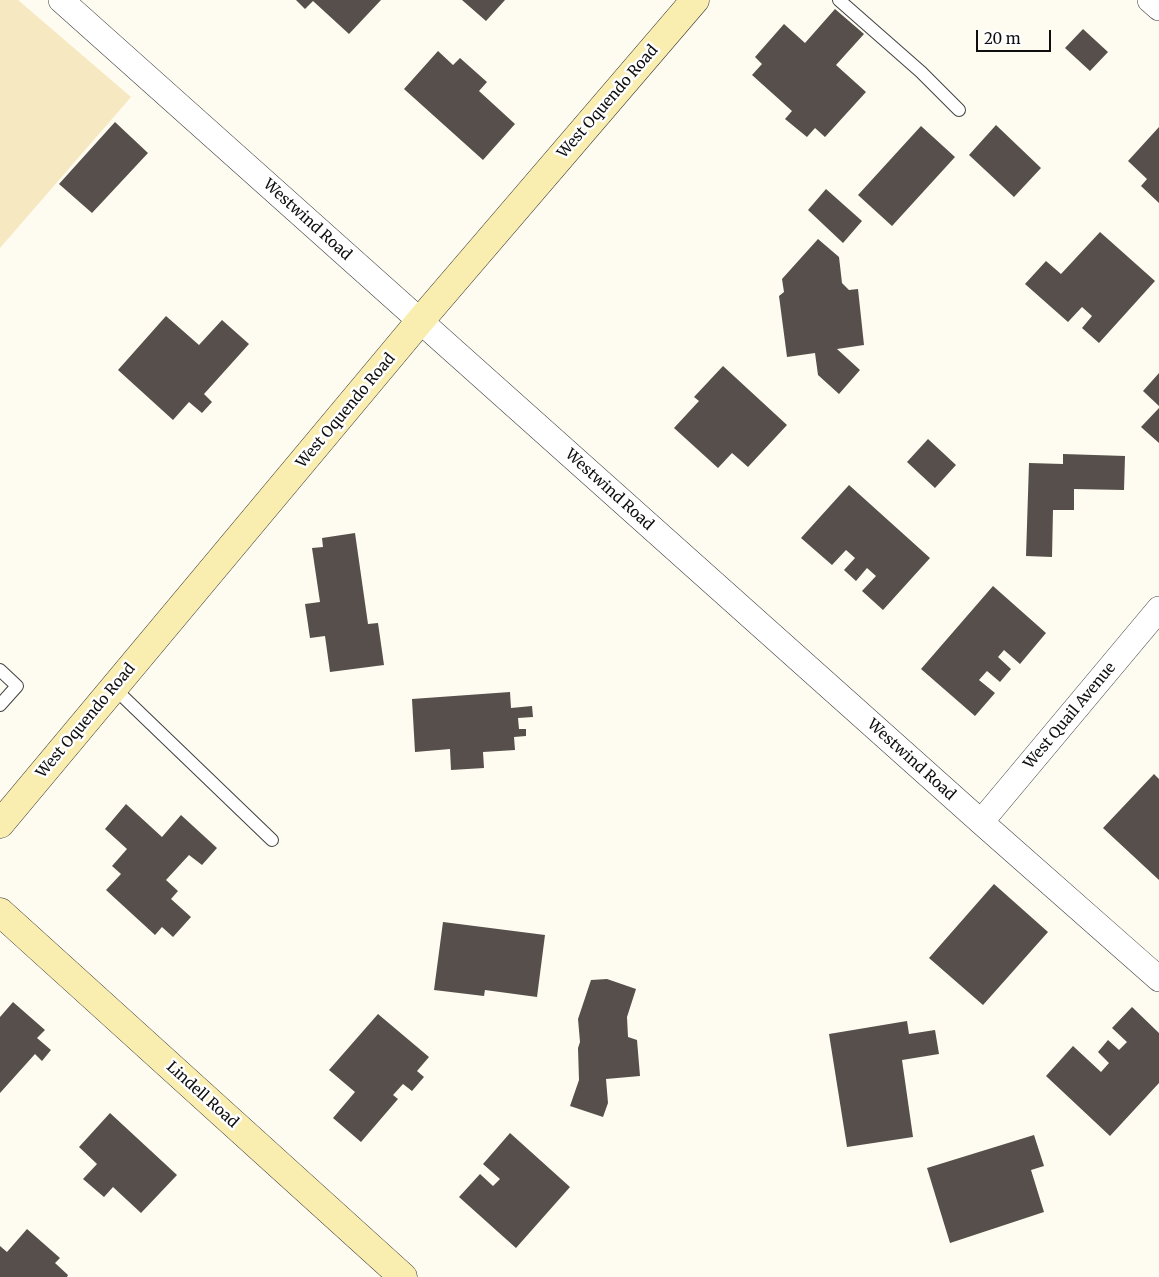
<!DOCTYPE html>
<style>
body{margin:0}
#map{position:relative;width:1159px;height:1277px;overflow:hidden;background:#fefbf0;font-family:Merriweather,serif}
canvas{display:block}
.scale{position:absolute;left:976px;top:30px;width:75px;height:22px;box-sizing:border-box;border:2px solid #0e0e0e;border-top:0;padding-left:6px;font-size:15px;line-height:18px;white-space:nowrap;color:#0e0e0e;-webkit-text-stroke:4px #fff;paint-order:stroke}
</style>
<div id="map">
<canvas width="1159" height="1277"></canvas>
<div class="scale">20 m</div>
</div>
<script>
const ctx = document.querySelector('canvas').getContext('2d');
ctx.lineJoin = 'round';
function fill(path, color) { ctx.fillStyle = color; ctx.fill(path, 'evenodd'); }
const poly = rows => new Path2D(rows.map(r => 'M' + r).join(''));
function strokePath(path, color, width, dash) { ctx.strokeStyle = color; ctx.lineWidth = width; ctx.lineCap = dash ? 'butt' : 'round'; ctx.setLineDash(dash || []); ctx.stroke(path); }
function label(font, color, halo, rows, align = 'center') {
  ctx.font = font + ' Merriweather,serif'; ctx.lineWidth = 5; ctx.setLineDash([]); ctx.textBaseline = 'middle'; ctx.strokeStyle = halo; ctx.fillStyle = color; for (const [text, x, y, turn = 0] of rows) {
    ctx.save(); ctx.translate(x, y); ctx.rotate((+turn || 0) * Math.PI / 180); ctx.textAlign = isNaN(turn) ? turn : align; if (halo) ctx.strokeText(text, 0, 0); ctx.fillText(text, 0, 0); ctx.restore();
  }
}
const sand = poly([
 [0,0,18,0,131,97,0,248]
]);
const building = poly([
 [296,0,381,0,349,34,313,1,305,9],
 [462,0,505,0,486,21],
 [835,9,864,34,836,65,866,92,825,137,815,128,807,137,785,119,792,111,752,75,762,64,755,57,784,24,805,43],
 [1083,29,1108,52,1090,71,1065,48],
 [438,51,453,65,460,58,487,82,479,91,515,124,483,160,404,89],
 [115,122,148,153,92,213,59,184],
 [996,125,1041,168,1014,197,969,155],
 [921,126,955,157,892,226,858,195],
 [1159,127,1159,203,1141,186,1147,179,1128,161],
 [826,189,862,221,843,243,808,210],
 [1100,232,1155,281,1099,343,1082,328,1092,316,1082,307,1068,322,1025,284,1046,261,1061,274],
 [818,239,839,257,842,283,849,290,858,289,864,345,837,349,860,370,839,394,818,375,815,353,787,357,779,296,784,292,782,279],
 [166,316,199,345,222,320,249,344,204,394,212,402,202,413,189,402,173,420,118,370],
 [723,366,787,425,748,467,732,453,718,468,674,428,699,401,694,397],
 [1159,373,1159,406,1143,391],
 [1159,408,1159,443,1141,427],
 [928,439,956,465,935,488,907,462],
 [1063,454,1125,456,1124,490,1074,489,1074,510,1053,510,1052,557,1026,556,1029,463,1063,464],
 [849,485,930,558,883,610,862,591,876,576,867,568,856,581,844,570,855,558,846,550,832,565,801,538],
 [355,533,368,624,378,623,384,665,330,672,325,636,310,638,305,604,320,602,312,548,323,547,322,538],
 [993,586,1046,633,1020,664,1004,650,998,657,1011,669,1000,682,987,671,979,680,995,693,975,716,921,669],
 [510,692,511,708,532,706,533,717,518,718,519,729,526,729,526,736,514,737,515,750,483,752,484,768,451,770,450,749,415,752,412,699],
 [1154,774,1159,779,1159,880,1103,828],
 [126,804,162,837,181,815,217,848,202,865,189,855,166,880,178,891,171,899,191,917,173,937,162,927,155,935,106,890,121,874,112,866,127,849,105,829],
 [994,884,1048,932,983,1005,929,958],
 [443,922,545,935,537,997,485,990,484,996,434,990],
 [607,979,636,989,627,1017,628,1037,637,1040,640,1076,606,1079,608,1103,603,1117,570,1106,579,1080,578,1048,580,1042,578,1019,591,980],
 [13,1002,45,1030,37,1038,51,1050,42,1061,35,1054,0,1093,0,1017],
 [1132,1007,1159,1033,1159,1083,1110,1136,1046,1076,1073,1046,1101,1072,1109,1063,1098,1052,1108,1040,1119,1050,1127,1042,1112,1028],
 [378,1014,429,1057,417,1071,424,1077,412,1091,403,1084,393,1095,398,1099,361,1142,333,1118,355,1092,329,1070],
 [907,1021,909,1034,935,1030,939,1054,902,1060,913,1137,847,1147,829,1034],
 [110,1113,177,1175,141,1213,113,1187,104,1197,83,1179,97,1164,79,1147],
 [510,1133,570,1187,516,1248,459,1197,480,1174,493,1186,500,1179,483,1164],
 [1034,1135,1044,1166,1031,1170,1044,1212,950,1243,927,1168],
 [27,1229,60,1258,55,1263,68,1275,67,1277,0,1277,0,1246,7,1252]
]);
const lane = poly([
 [839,0,921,72,959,110],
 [0,670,17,686,0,705],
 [114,688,272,840]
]);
const street = poly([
 [61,0,981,822,1159,979],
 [1150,0,1159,8],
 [981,822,1159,609]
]);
const secondary = poly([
 [0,824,420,321,695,0],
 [0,912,403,1277]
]);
const streetNames = [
 ["West Oquendo Road",608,102,-49],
 ["Westwind Road",307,220,42],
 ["West Oquendo Road",346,411,-50],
 ["Westwind Road",609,490,42],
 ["West Quail Avenue",1070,716,-50],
 ["West Oquendo Road",86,721,-50],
 ["Westwind Road",911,760,42],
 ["Lindell Road",202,1095,42]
];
fill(sand, '#f6e8c0');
fill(building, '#564f4b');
strokePath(lane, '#414141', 14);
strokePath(street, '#414141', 26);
strokePath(secondary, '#303030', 29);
strokePath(lane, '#fff', 12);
strokePath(street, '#fff', 25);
strokePath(secondary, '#f9eeb0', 28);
label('15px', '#0e0e0e', '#fff', streetNames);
</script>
